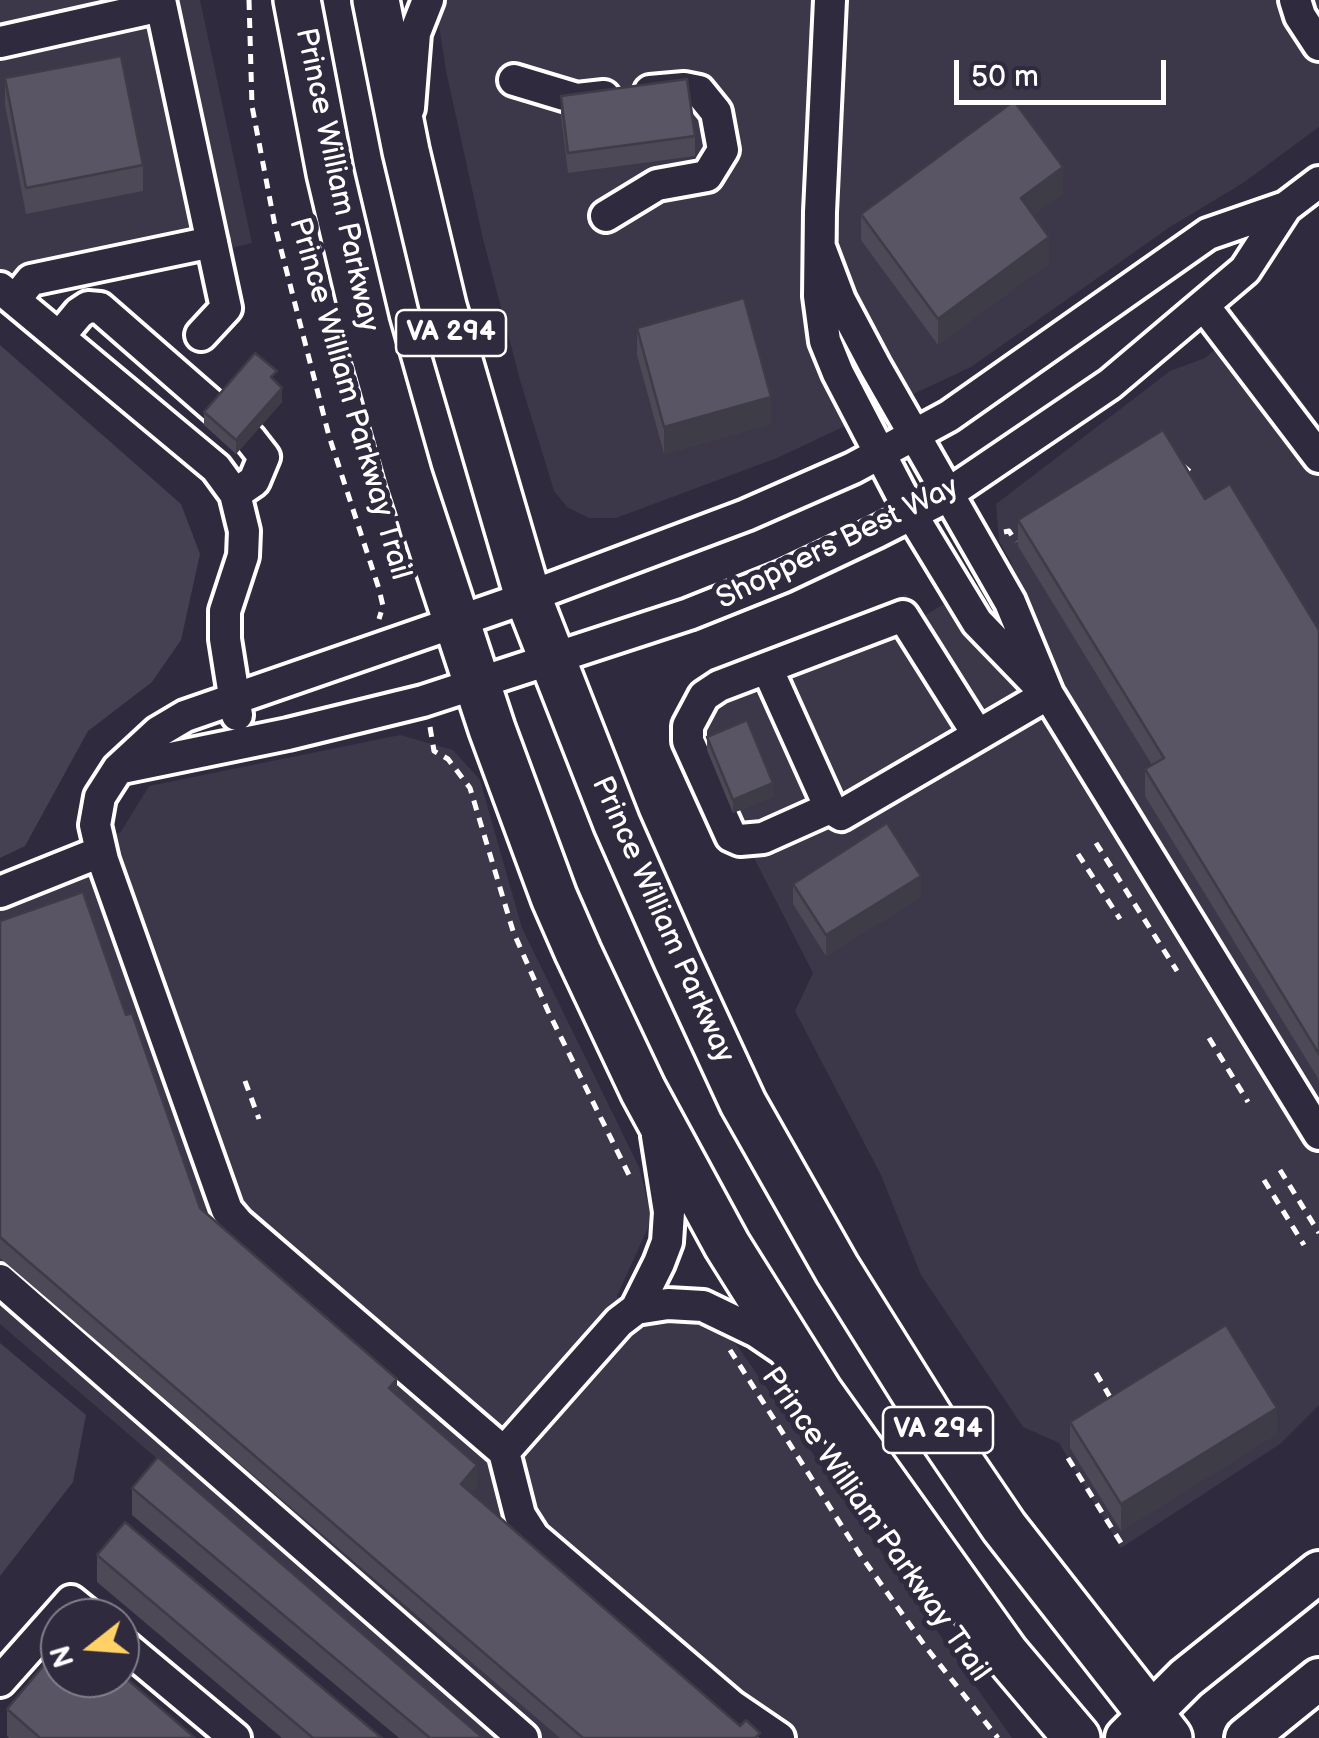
<!DOCTYPE html>
<style>
body{margin:0}
#map{position:relative;width:1319px;height:1738px;overflow:hidden;background:#2f2a3d;font-family:"Balsamiq Sans",sans-serif}
canvas{display:block}
.north{position:absolute;left:40px;top:1598px;width:100px;height:100px;box-sizing:border-box;background:#2f2a3d;border:2px solid #827f8b;border-radius:50%;rotate:253deg;font-size:28px;font-weight:700;line-height:40px;text-align:center;color:#fff}
.north::after{content:'';display:block;margin:auto;width:35px;height:45px;background:#ffd166;clip-path:polygon(50% 0,100% 100%,50% 72%,0 100%)}
.scale{position:absolute;left:954px;top:60px;width:212px;height:45px;box-sizing:border-box;border:5px solid #fff;border-top:0;padding-left:12px;font-size:30px;line-height:35px;white-space:nowrap;color:#fff;-webkit-text-stroke:8px #2f2a3d;paint-order:stroke}
</style>
<div id="map">
<canvas width="1319" height="1738"></canvas>
<div class="north">N</div>
<div class="scale">50 m</div>
</div>
<script>
const ctx = document.querySelector('canvas').getContext('2d');
ctx.lineJoin = 'round';
function fill(path, color) { ctx.fillStyle = color; ctx.fill(path, 'evenodd'); }
const poly = rows => new Path2D(rows.map(r => 'M' + r).join(''));
function strokePath(path, color, width, dash) { ctx.strokeStyle = color; ctx.lineWidth = width; ctx.lineCap = dash ? 'butt' : 'round'; ctx.setLineDash(dash || []); ctx.stroke(path); }
function label(font, color, halo, rows, align = 'center') {
  ctx.font = font + ' "Balsamiq Sans",sans-serif'; ctx.lineWidth = 10; ctx.setLineDash([]); ctx.textBaseline = 'middle'; ctx.strokeStyle = halo; ctx.fillStyle = color; for (const [text, x, y, turn = 0] of rows) {
    ctx.save(); ctx.translate(x, y); ctx.rotate((+turn || 0) * Math.PI / 180); ctx.textAlign = isNaN(turn) ? turn : align; if (halo) ctx.strokeText(text, 0, 0); ctx.fillText(text, 0, 0); ctx.restore();
  }
}
const built = poly([
 [0,0,200,0,252,243,0,303],
 [435,0,1319,0,1319,127,1243,183,1170,227,971,367,777,458,616,518,589,518,567,507,554,491,520,380,483,239,446,71],
 [1245,325,1319,425,1319,1405,1280,1444,1121,1548,1059,1443,1023,1427,921,1275,881,1175,795,1011,813,973,751,852,720,845,688,785,678,734,776,651,906,594,922,617,1012,564,999,541,996,504,1170,371,1205,358],
 [400,735,453,750,480,780,522,928,639,1167,652,1219,617,1296,642,1327,697,1319,736,1344,1012,1738,483,1738,0,1324,0,877,57,852,120,833,149,786]
]);
const green = poly([
 [0,345,181,504,200,554,181,640,152,682,88,731,25,846,0,858],
 [0,1343,86,1415,73,1482,0,1576]
]);
const path = poly([
 [249,0,252,106,275,226,329,436,379,589,383,606,379,619],
 [1182,465,1195,476],
 [1004,532,1009,531,1016,542],
 [430,727,434,751,448,759,470,788,513,931,548,1011,632,1181],
 [1096,843,1177,971],
 [1078,854,1120,919],
 [1209,1038,1248,1102],
 [245,1081,259,1119],
 [1280,1170,1319,1233],
 [1264,1180,1304,1245],
 [730,1350,859,1553,925,1646,998,1738],
 [1096,1373,1113,1402],
 [1068,1458,1123,1546]
]);
const minor = poly([
 [160,0,226,308,201,335],
 [830,0,820,212,819,296,825,341,838,373,912,515,977,622,1035,682],
 [1295,0,1300,16,1319,45],
 [0,42,161,6],
 [514,80,577,99,604,96],
 [409,108,415,33,428,0],
 [606,216,657,185,707,176,723,150,716,112,699,91,684,88,650,91],
 [820,247,840,300,875,366,1010,602,1048,694,1319,1134],
 [0,288,216,468,235,494,244,531,243,556,225,611,225,639,237,715],
 [15,300,31,280,212,242],
 [1205,307,1319,457],
 [59,337,79,313,88,307,100,308,217,410],
 [235,494,254,481,264,457,250,439],
 [767,668,830,808,841,815,1048,694],
 [122,768,288,734,423,701,689,614,784,576,877,532,936,502,1110,384,1245,270,1286,207],
 [830,808,763,838,740,840,731,836,688,741,688,726,704,696,719,686,903,616,978,735],
 [0,892,100,852],
 [0,1280,523,1738],
 [636,1309,668,1304,703,1306,757,1332,785,1351],
 [504,1452,619,1322,636,1309,659,1263,667,1242,669,1212,657,1136],
 [120,1642,235,1738],
 [0,1681,71,1601,92,1618],
 [779,1738,732,1706,534,1537,520,1515,504,1452,238,1223,227,1210,103,860,95,825,100,797,118,769,158,732,185,716,528,597,746,515,853,468,949,416,1208,234,1286,207,1319,182]
]);
const major = poly([
 [1126,1738,1186,1678,1319,1572],
 [1246,1738,1319,1679]
]);
const highway = poly([
 [297,0,330,173,366,325,409,477,492,729,554,897,578,952,643,1090,727,1245,819,1392,1006,1654,1077,1738],
 [376,0,406,151,443,306,528,597,617,824,677,960,743,1103,837,1269,932,1421,1004,1527,1169,1738]
]);
const wall = poly([
 [5,78,143,165,143,191,26,214,5,105],
 [561,96,695,136,695,156,568,173,561,116],
 [1063,194,1033,215,1049,263,938,345,861,240,861,214],
 [637,328,771,424,664,454,637,355],
 [277,383,282,402,236,454,204,425,204,412],
 [1205,499,1319,630,1319,1080,1145,796,1145,769,1152,765,1018,546,1018,520],
 [707,737,773,797,733,813,707,750],
 [793,884,921,897,826,956,793,904],
 [0,921,126,1015,200,1208,397,1395,477,1486,471,1493,740,1726,760,1738,560,1738,0,1258],
 [1070,1422,1277,1434,1121,1531,1070,1448],
 [132,1488,483,1738,399,1738,132,1515],
 [97,1555,382,1738,282,1738,97,1582],
 [7,1709,195,1738,9,1738,7,1736]
]);
const shadedWall = poly([
 [1063,167,1063,194,1021,225,1021,198],
 [1049,237,1049,263,938,345,938,319],
 [282,388,282,402,236,454,236,440],
 [771,397,771,424,664,454,664,427],
 [773,783,773,797,733,813,733,800],
 [921,876,921,897,826,956,826,935],
 [397,1379,397,1399,389,1388],
 [1277,1408,1277,1434,1121,1531,1121,1504],
 [477,1465,477,1486,461,1505,461,1484]
]);
const building = poly([
 [121,56,143,165,26,188,5,78,121,56],
 [687,79,695,136,568,153,561,96,687,79],
 [1014,101,1063,167,1021,198,1049,237,938,319,861,214,1014,101],
 [744,298,771,397,664,427,637,328,744,298],
 [255,353,277,371,271,377,282,388,236,440,204,412,255,353],
 [1163,430,1205,499,1230,484,1319,630,1319,1054,1145,769,1164,758,1018,520,1163,430],
 [747,720,773,783,733,800,707,737,747,720],
 [887,823,921,876,826,935,793,884,887,823],
 [83,892,126,1015,132,1013,200,1208,397,1379,389,1388,477,1465,461,1484,740,1726,746,1720,760,1733,755,1738,583,1738,0,1237,0,921,83,892],
 [1226,1325,1277,1408,1121,1504,1070,1422,1226,1325],
 [158,1457,483,1738,430,1738,132,1488,158,1457],
 [125,1522,382,1738,313,1738,97,1555,125,1522],
 [60,1646,60,1678,120,1678,120,1673,195,1738,40,1738,7,1709,60,1646]
]);
const shields = [
 [451,333,110],
 [938,1430,110]
];
const shieldNames = [
 ["VA 294",451,333],
 ["VA 294",938,1430]
];
const streetNames = [
 ["Prince William Parkway",336,180,78],
 ["Prince William Parkway Trail",349,399,74],
 ["Shoppers Best Way",838,544,-26],
 ["Prince William Parkway",662,920,66],
 ["Prince William Parkway Trail",875,1525,55]
];
fill(built, '#3c3749');
fill(green, '#464152');
strokePath(minor, '#fff', 38);
strokePath(major, '#fff', 48);
strokePath(highway, '#fff', 52);
strokePath(path, '#fff', 5, [10, 8]);
strokePath(minor, '#2f2a3d', 30);
strokePath(major, '#2f2a3d', 40);
strokePath(highway, '#2f2a3d', 45);
fill(wall, '#4d4956');
fill(shadedWall, '#3e3c46');
fill(building, '#595564');
strokePath(building, '#3e3c46', 2.5);
for (const [x, y, w] of shields) { const box = new Path2D(); box.roundRect(x - w / 2, y - 23, w, 46, 8); ctx.fillStyle = '#2f2a3d'; ctx.fill(box); strokePath(box, '#fff', 2.5); }
label('bold 28px', '#fff', null, shieldNames);
label('30px', '#fff', '#2f2a3d', streetNames);
</script>
